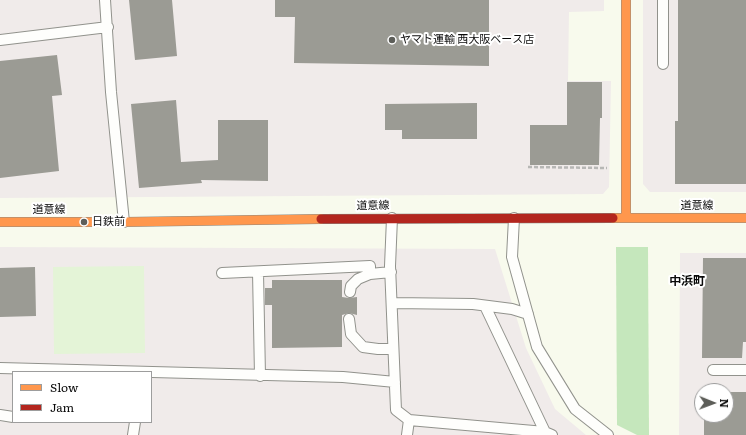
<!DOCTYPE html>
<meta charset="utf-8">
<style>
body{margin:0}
#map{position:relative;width:746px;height:435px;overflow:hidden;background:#f8faed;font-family:Literata,serif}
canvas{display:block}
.legend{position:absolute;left:12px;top:371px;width:140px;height:52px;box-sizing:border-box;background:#fff;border:1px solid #9d9d9d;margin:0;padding:5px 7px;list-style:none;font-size:12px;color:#0a0a0a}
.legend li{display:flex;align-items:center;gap:8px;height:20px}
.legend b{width:20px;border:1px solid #9d9d9d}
.north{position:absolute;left:694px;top:383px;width:40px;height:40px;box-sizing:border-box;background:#fff;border:1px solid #9d9d9d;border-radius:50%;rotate:91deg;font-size:11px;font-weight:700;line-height:16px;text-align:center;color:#0a0a0a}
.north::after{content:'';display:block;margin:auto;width:14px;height:18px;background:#5d5e59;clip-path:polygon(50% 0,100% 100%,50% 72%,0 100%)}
</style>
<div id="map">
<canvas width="746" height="435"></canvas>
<ul class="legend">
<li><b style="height:5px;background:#ff974d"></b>Slow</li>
<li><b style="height:5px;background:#b3261e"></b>Jam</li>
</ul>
<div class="north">N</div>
</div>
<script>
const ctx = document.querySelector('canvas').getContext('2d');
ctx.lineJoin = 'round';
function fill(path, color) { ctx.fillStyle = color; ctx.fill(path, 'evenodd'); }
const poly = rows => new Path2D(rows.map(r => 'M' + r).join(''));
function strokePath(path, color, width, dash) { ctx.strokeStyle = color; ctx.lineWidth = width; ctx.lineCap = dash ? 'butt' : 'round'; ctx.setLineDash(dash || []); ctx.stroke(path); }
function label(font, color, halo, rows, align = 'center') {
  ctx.font = font + ' Literata,"Noto Sans JP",serif'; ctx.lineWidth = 4; ctx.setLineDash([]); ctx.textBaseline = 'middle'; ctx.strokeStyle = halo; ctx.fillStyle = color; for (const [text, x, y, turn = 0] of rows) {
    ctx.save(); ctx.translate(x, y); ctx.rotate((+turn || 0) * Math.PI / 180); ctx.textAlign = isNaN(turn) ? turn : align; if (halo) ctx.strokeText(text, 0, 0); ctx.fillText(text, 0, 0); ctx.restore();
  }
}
const industrial = poly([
 [0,0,604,0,604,11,569,12,568,81,611,81,609,187,603,194,0,198],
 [643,0,746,0,746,192,650,192,643,184],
 [0,247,495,249,526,348,555,409,586,435,0,435],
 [13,372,151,372,151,422,13,422],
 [680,253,746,253,746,435,679,435],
 [702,391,726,391,726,415,702,415]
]);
const forest = poly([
 [616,247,648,247,649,435,637,435,617,425]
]);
const pitch = poly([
 [144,266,145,353,54,354,53,267]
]);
const building = poly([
 [129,0,172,0,177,56,135,60],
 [275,0,489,0,489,66,294,63,295,17,275,17],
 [678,0,746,0,746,184,675,184,675,121,678,121],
 [57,55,62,95,52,96,59,171,0,178,0,61],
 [567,82,602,82,602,118,600,118,599,165,530,165,530,125,567,125],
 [176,100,181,162,218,160,218,120,268,120,268,181,201,180,202,183,139,188,131,104],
 [477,103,477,139,402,139,402,130,385,130,385,104],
 [703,258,746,258,746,342,743,342,742,358,702,358],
 [35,267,36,316,0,317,0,268],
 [272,280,342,280,342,297,349,298,357,297,357,315,349,313,342,315,342,347,272,348,272,305,265,305,265,288,272,288],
 [726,392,746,392,746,435,704,435,704,415,726,415]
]);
const path = poly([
 [528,167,607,168]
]);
const lane = poly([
 [105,0,111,92,124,222],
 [0,40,108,27],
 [663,64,663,0],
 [392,218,390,266,396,410,409,420,545,432,552,435],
 [514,218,512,257,537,347,575,409,608,435],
 [258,272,260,376],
 [222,273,370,266,370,274,391,272],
 [350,292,351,286,358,279,370,274],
 [392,303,473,304,512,309,528,314],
 [485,306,545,432],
 [349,319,351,334,363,347,378,349,393,349],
 [0,368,343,377,395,382],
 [713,370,746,370],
 [0,415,13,417],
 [133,435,135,422],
 [407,435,409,420]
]);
const slow = poly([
 [626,0,626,218],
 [613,218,746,218],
 [0,222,124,222,321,219]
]);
const jam = poly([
 [321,219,613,218]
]);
const markers = [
 [392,40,4,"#5d5e59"],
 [84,222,4,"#5d5e59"]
];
const poiNames = [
 ["ヤマト運輸 西大阪ベース店",400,40],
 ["日鉄前",92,222]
];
const streetNames = [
 ["道意線",373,206,-1],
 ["道意線",697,206],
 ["道意線",49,210]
];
const neighbourhoodNames = [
 ["中浜町",687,281]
];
fill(industrial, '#f0ebea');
fill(forest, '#c5e7bc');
fill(pitch, '#e4f4d7');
fill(building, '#9b9b94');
strokePath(lane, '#91928c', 12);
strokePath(slow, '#888983', 10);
strokePath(jam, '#888983', 10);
strokePath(path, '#b7b7b5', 2.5, [4, 2]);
strokePath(lane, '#fefefc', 10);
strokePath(slow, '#ff974d', 9);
strokePath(jam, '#b3261e', 9);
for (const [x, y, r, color] of markers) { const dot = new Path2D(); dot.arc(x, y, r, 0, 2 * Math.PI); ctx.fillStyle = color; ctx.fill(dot); strokePath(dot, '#fff', 1.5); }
label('11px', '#0a0a0a', '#fff', poiNames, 'left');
label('11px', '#0a0a0a', '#fff', streetNames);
label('bold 12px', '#0a0a0a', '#fff', neighbourhoodNames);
</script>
